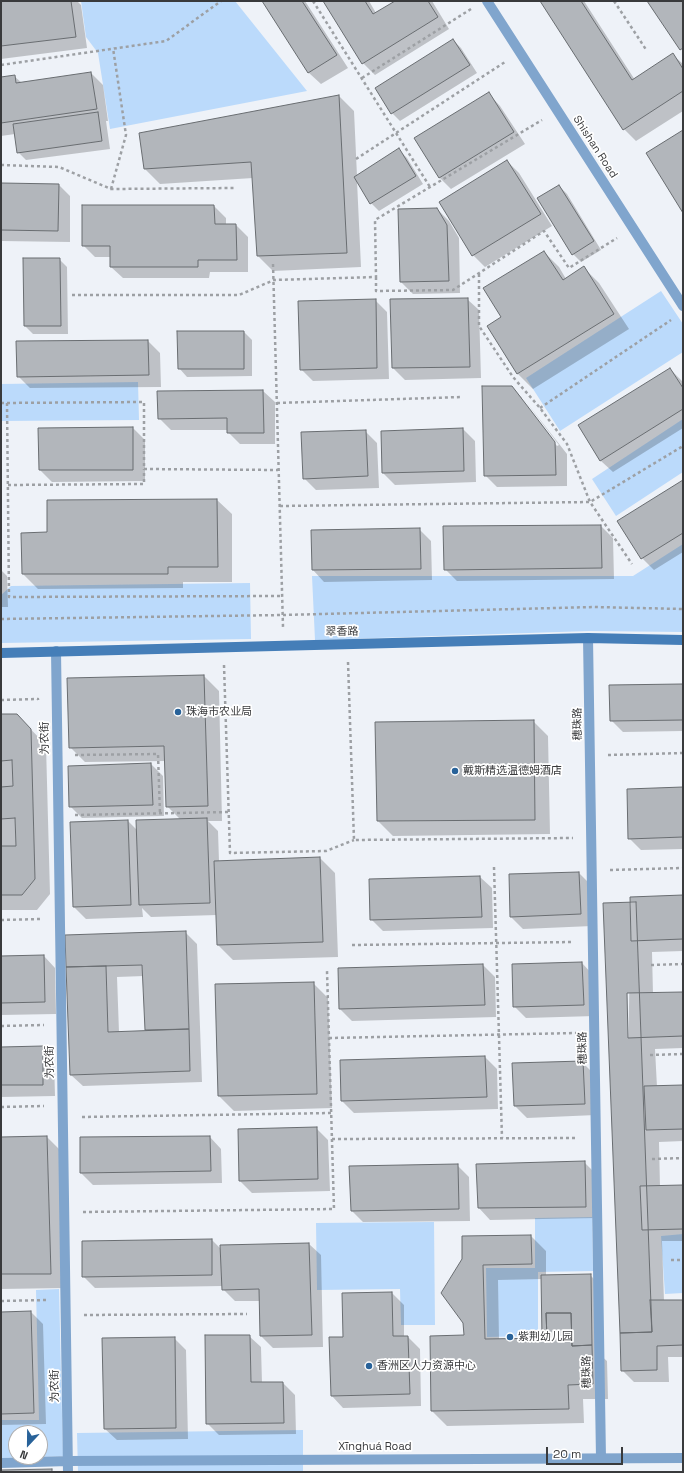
<!DOCTYPE html>
<meta charset="utf-8">
<style>
body{margin:0}
#map{position:relative;width:684px;height:1473px;overflow:hidden;background:#eef2f8;font-family:"Space Grotesk",sans-serif}
canvas{display:block}
.frame{position:absolute;inset:0;border:2px solid #393a3c;pointer-events:none}
.north{position:absolute;left:8px;top:1425px;width:40px;height:40px;box-sizing:border-box;background:#fff;border:1px solid #b0b0b1;border-radius:50%;rotate:202deg;font-size:11px;font-weight:700;line-height:16px;text-align:center;color:#393a3c}
.north::after{content:'';display:block;margin:auto;width:14px;height:18px;background:#286299;clip-path:polygon(50% 0,100% 100%,50% 72%,0 100%)}
.scale{position:absolute;left:546px;top:1447px;width:77px;height:18px;box-sizing:border-box;border:2px solid #393a3c;border-top:0;padding-left:5px;font-size:12px;line-height:14px;white-space:nowrap;color:#393a3c;-webkit-text-stroke:3px #fff;paint-order:stroke}
</style>
<div id="map">
<canvas width="684" height="1473"></canvas>
<div class="frame"></div>
<div class="north">N</div>
<div class="scale">20 m</div>
</div>
<script>
const ctx = document.querySelector('canvas').getContext('2d');
ctx.lineJoin = 'round';
function fill(path, color) { ctx.fillStyle = color; ctx.fill(path, 'evenodd'); }
const poly = rows => new Path2D(rows.map(r => 'M' + r).join(''));
function strokePath(path, color, width, dash) { ctx.strokeStyle = color; ctx.lineWidth = width; ctx.lineCap = dash ? 'butt' : 'round'; ctx.setLineDash(dash || []); ctx.stroke(path); }
function label(font, color, halo, rows, align = 'center') {
  ctx.font = font + ' "Space Grotesk","Noto Sans SC",sans-serif'; ctx.lineWidth = 3.5; ctx.setLineDash([]); ctx.textBaseline = 'middle'; ctx.strokeStyle = halo; ctx.fillStyle = color; for (const [text, x, y, turn = 0] of rows) {
    ctx.save(); ctx.translate(x, y); ctx.rotate((+turn || 0) * Math.PI / 180); ctx.textAlign = isNaN(turn) ? turn : align; if (halo) ctx.strokeText(text, 0, 0); ctx.fillText(text, 0, 0); ctx.restore();
  }
}
const green = poly([
 [81,1,235,1,307,91,110,129,98,53,86,37],
 [661,291,683,324,683,352,560,431,526,378],
 [138,382,139,420,1,421,1,384],
 [683,419,683,472,616,516,592,479],
 [683,544,683,632,589,631,315,640,312,576,633,576],
 [250,583,251,639,1,643,1,595,11,586],
 [592,1217,593,1271,538,1272,538,1336,487,1337,486,1268,535,1268,535,1218],
 [434,1222,435,1325,401,1325,400,1289,317,1290,316,1223],
 [683,1234,683,1293,665,1294,661,1236],
 [59,1289,63,1456,40,1457,40,1433,16,1433,16,1457,29,1457,1,1458,1,1420,39,1420,36,1290],
 [303,1430,303,1472,78,1472,77,1433]
]);
const shadow = poly([
 [1,1,77,1,81,5,87,48,1,59],
 [263,1,305,1,348,68,321,84,309,73],
 [324,1,369,1,376,13,396,1,432,1,449,29,375,75,363,63],
 [542,1,584,1,635,80,673,55,683,64,683,111,636,141,624,129],
 [453,40,461,48,477,73,400,121,392,113],
 [91,73,103,85,108,121,106,121,110,149,26,160,18,152,15,134,1,136,1,78,14,76,22,83],
 [489,94,500,106,525,144,451,189,439,177],
 [339,96,354,111,357,176,399,150,407,158,423,184,379,211,371,203,357,181,361,267,273,271,258,256,253,178,160,184,145,169,141,134],
 [507,161,519,173,552,226,485,267,473,255],
 [1,184,59,185,70,196,70,242,1,241],
 [559,186,567,194,601,250,581,262,573,254],
 [214,206,226,218,226,225,236,225,248,237,248,272,210,272,209,278,123,278,111,267,111,257,95,257,83,245],
 [437,209,449,221,459,238,460,293,413,294,401,282],
 [544,252,559,267,566,279,584,268,599,283,629,329,533,389,518,374,488,326,502,317],
 [59,259,67,267,68,334,33,334,25,326],
 [467,299,479,310,481,378,405,380,393,368],
 [375,300,387,312,389,379,313,381,301,369],
 [244,332,252,340,252,376,187,377,179,368],
 [148,341,160,353,161,387,30,388,18,376],
 [670,369,683,382,683,428,613,472,601,461,579,426],
 [512,387,522,398,520,398,557,446,559,445,523,398,567,454,567,486,497,487,485,475],
 [263,391,275,402,275,444,240,444,228,432,228,430,171,430,159,418],
 [133,428,145,440,145,481,52,482,40,470],
 [463,429,475,441,476,482,395,485,383,473],
 [365,431,377,443,379,488,316,490,304,478],
 [683,481,683,552,654,570,642,558],
 [217,500,232,514,232,582,183,582,183,588,38,589,23,574,48,533],
 [601,526,613,538,614,579,457,581,445,569],
 [419,529,431,541,432,580,324,582,313,570],
 [1,570,7,576,8,607,1,607],
 [204,676,219,691,222,821,208,821,218,831,219,861,320,858,335,873,338,957,233,960,218,945,217,915,151,917,142,908,143,917,86,919,74,907,71,823,128,821,137,830,181,820,167,806,166,761,85,762,70,747],
 [683,685,683,731,623,732,611,720],
 [1,715,17,715,46,745,50,894,37,910,1,910],
 [533,721,548,736,550,834,393,836,378,821],
 [151,764,163,776,164,816,82,818,70,806],
 [683,788,683,849,641,850,629,838],
 [579,873,591,885,592,926,523,929,511,917],
 [480,877,492,888,493,928,383,931,371,919],
 [683,896,683,951,652,952,653,994,683,993,683,1048,655,1049,657,1087,683,1086,683,1141,659,1142,660,1187,683,1186,683,1241,662,1241,664,1301,683,1301,683,1357,668,1357,669,1382,634,1382,622,1370,631,903],
 [185,932,197,944,202,1082,83,1086,71,1075,66,936],
 [144,976,146,1031,119,1032,117,977],
 [44,956,55,968,56,1014,1,1015,1,957],
 [582,963,593,975,595,1016,526,1018,514,1006],
 [483,965,495,977,496,1017,352,1021,340,1009],
 [313,983,328,998,332,1108,234,1111,219,1096],
 [42,1047,54,1059,55,1096,1,1097,1,1048],
 [485,1057,497,1069,498,1109,354,1113,342,1101],
 [582,1062,594,1074,596,1115,527,1118,515,1106],
 [316,1128,328,1140,330,1191,252,1193,240,1181],
 [47,1137,62,1152,65,1288,1,1289,1,1138],
 [210,1137,221,1149,222,1183,93,1185,81,1173],
 [584,1162,596,1174,597,1218,490,1220,479,1208],
 [457,1165,469,1177,470,1221,363,1222,352,1211],
 [531,1236,546,1251,546,1276,590,1275,598,1283,600,1355,607,1361,608,1399,583,1399,584,1423,447,1426,432,1411,465,1336,463,1260],
 [542,1279,543,1338,544,1339,499,1340,498,1280],
 [212,1240,222,1250,309,1244,321,1255,323,1347,273,1348,261,1336,260,1301,235,1301,223,1289,223,1286,95,1288,83,1276],
 [392,1293,404,1305,404,1337,408,1337,420,1349,421,1406,343,1408,332,1396,344,1338],
 [31,1312,43,1324,46,1424,1,1425,1,1313],
 [249,1336,261,1347,262,1383,283,1383,295,1395,296,1434,219,1435,207,1423],
 [174,1338,186,1350,188,1439,117,1440,105,1429]
]);
const building = poly([
 [1,1,71,1,76,37,1,46,1,1],
 [262,1,302,1,337,55,308,73,262,1],
 [323,1,365,1,373,14,395,1,428,1,438,17,362,64,323,1],
 [540,1,581,1,632,80,673,53,683,69,683,91,623,130,540,1],
 [647,1,683,1,683,48,680,50,647,1],
 [453,39,470,65,391,114,375,88,453,39],
 [91,72,97,109,1,123,1,77,15,75,16,83,91,72],
 [489,92,514,132,439,178,414,138,489,92],
 [339,95,347,253,257,256,251,162,144,169,139,133,339,95],
 [98,112,102,141,17,153,13,124,98,112],
 [683,130,683,213,646,153,683,130],
 [399,148,416,176,370,204,354,177,399,148],
 [507,160,541,214,472,256,439,202,507,160],
 [1,183,59,184,58,231,1,230,1,183],
 [559,185,594,241,572,255,537,198,559,185],
 [82,205,214,205,215,224,236,224,237,260,198,260,198,267,110,267,110,246,82,246,82,205],
 [437,208,447,225,449,281,400,282,398,209,437,208],
 [544,251,563,280,584,266,614,314,517,374,487,326,501,317,483,288,544,251],
 [23,258,60,258,61,326,24,326,23,258],
 [468,298,470,367,392,368,390,299,468,298],
 [376,299,377,368,300,370,298,301,376,299],
 [177,331,244,331,244,369,178,369,177,331],
 [148,340,149,375,17,377,16,341,148,340],
 [670,368,683,388,683,409,600,461,578,425,670,368],
 [482,386,512,386,555,442,556,475,484,476,482,386],
 [263,390,264,433,227,433,227,418,158,419,157,391,263,390],
 [133,427,133,470,39,470,38,428,133,427],
 [463,428,464,471,382,473,381,431,463,428],
 [366,430,368,476,303,479,301,432,366,430],
 [683,480,683,533,641,559,617,521,683,480],
 [217,499,218,567,168,567,168,574,22,574,21,533,47,532,47,500,217,499],
 [601,525,602,568,444,570,443,526,601,525],
 [420,528,421,569,312,570,311,530,420,528],
 [204,675,208,806,166,807,164,746,69,748,67,678,204,675],
 [683,684,683,720,610,721,609,685,683,684],
 [1,714,17,714,31,729,35,879,22,895,1,895,1,714],
 [534,720,535,820,377,821,375,722,534,720],
 [12,760,13,786,1,787,1,761,12,760],
 [151,763,153,805,69,807,68,766,151,763],
 [683,787,683,837,628,839,627,789,683,787],
 [15,818,16,846,1,846,1,819,15,818],
 [207,818,210,903,139,905,136,820,207,818],
 [128,820,131,905,73,907,70,822,128,820],
 [320,857,323,942,217,945,214,861,320,857],
 [579,872,581,914,510,917,509,874,579,872],
 [480,876,482,917,370,920,369,879,480,876],
 [683,895,683,939,631,941,630,897,683,895],
 [636,902,652,1332,620,1333,603,903,636,902],
 [186,931,189,1029,145,1030,142,965,66,967,65,935,186,931],
 [44,955,45,1002,1,1003,1,956,44,955],
 [582,962,584,1005,513,1007,512,964,582,962],
 [483,964,485,1005,339,1009,338,968,483,964],
 [106,966,108,1032,189,1029,190,1071,70,1075,66,967,106,966],
 [314,982,317,1094,218,1096,215,984,314,982],
 [683,992,683,1036,628,1038,627,993,683,992],
 [43,1046,43,1085,1,1085,1,1047,43,1046],
 [485,1056,487,1097,341,1101,340,1060,485,1056],
 [583,1061,585,1104,514,1106,512,1063,583,1061],
 [683,1085,683,1129,646,1130,644,1086,683,1085],
 [317,1127,318,1179,239,1181,238,1129,317,1127],
 [47,1136,51,1274,1,1274,1,1137,47,1136],
 [210,1136,211,1171,80,1173,80,1137,210,1136],
 [585,1161,586,1207,478,1208,476,1164,585,1161],
 [458,1164,459,1209,351,1211,349,1166,458,1164],
 [683,1185,683,1229,642,1230,640,1186,683,1185],
 [531,1235,532,1264,483,1265,485,1339,547,1338,546,1313,571,1313,572,1346,592,1345,593,1384,568,1385,569,1409,431,1411,430,1336,464,1335,463,1323,441,1293,462,1259,462,1236,531,1235],
 [212,1239,212,1275,82,1277,82,1241,212,1239],
 [309,1243,312,1335,260,1336,259,1289,222,1290,220,1245,309,1243],
 [591,1274,592,1345,572,1346,571,1313,546,1313,547,1338,542,1338,541,1275,591,1274],
 [392,1292,393,1336,408,1336,410,1394,331,1396,329,1337,343,1337,342,1293,392,1292],
 [650,1300,683,1300,683,1345,657,1346,657,1370,621,1371,620,1333,652,1332,650,1300],
 [31,1311,34,1413,1,1414,1,1312,31,1311],
 [205,1335,250,1335,251,1382,283,1382,284,1423,206,1424,205,1335],
 [175,1337,176,1428,104,1429,102,1338,175,1337],
 [52,1469,52,1472,1,1472,1,1470,52,1469]
]);
const path = poly([
 [313,1,430,187],
 [614,1,647,51],
 [1,65,166,41,221,1],
 [362,78,471,9],
 [356,159,505,62],
 [1,165,59,167,111,189,234,188],
 [111,189,126,135,113,48],
 [273,264,283,627],
 [479,274,479,326,513,377,540,408,567,444,590,502,632,564],
 [376,277,376,291,453,290,544,231,569,268,617,238],
 [72,295,239,295,274,280,376,277,375,220,542,120],
 [1,403,144,402,144,469,278,470],
 [7,403,9,597,282,596],
 [277,403,462,397],
 [540,408,671,320],
 [8,485,144,484,144,469],
 [280,506,590,502,683,446],
 [1,619,283,615,594,607,683,609],
 [348,662,354,840,573,838],
 [224,665,230,853,326,851,354,840],
 [1,700,38,699,38,700],
 [75,755,158,754,160,814],
 [608,755,683,753],
 [75,815,229,812],
 [494,867,502,1138],
 [610,870,683,868],
 [1,920,41,919],
 [352,945,574,942],
 [651,965,683,964],
 [1,1026,44,1025],
 [329,1038,576,1033],
 [650,1055,683,1054],
 [1,1107,44,1106],
 [82,1117,331,1113],
 [332,1139,577,1138],
 [652,1159,683,1158],
 [83,1212,334,1209,327,971],
 [671,1260,683,1260],
 [1,1301,47,1300],
 [84,1315,247,1314]
]);
const service = poly([
 [56,651,68,1472],
 [1,1463,68,1461]
]);
const minor = poly([
 [588,638,601,1458],
 [68,1461,683,1458]
]);
const tertiary = poly([
 [487,1,683,306]
]);
const secondary = poly([
 [1,653,588,638,683,640]
]);
const markers = [
 [178,712,4,"#286299"],
 [455,771,4,"#286299"],
 [510,1337,4,"#286299"],
 [369,1366,4,"#286299"]
];
const streetNames = [
 ["Shishan Road",595,147,57],
 ["翠香路",342,632,-1],
 ["穗珠路",578,724,-91],
 ["为农街",45,738,-91],
 ["穗珠路",583,1048,-91],
 ["为农街",50,1062,-91],
 ["穗珠路",587,1372,-91],
 ["为农街",55,1386,-91],
 ["Xīnghuá Road",375,1447]
];
const poiNames = [
 ["珠海市农业局",186,712],
 ["戴斯精选温德姆酒店",463,771],
 ["紫荆幼儿园",518,1337],
 ["香洲区人力资源中心",377,1366]
];
fill(green, '#bbdafb');
fill(shadow, '#0003');
fill(building, '#b2b6bb');
strokePath(building, '#696d71', 1);
strokePath(path, '#9da0a4', 2.5, [3, 3]);
strokePath(service, '#80a5cd', 10);
strokePath(minor, '#80a5cd', 10);
strokePath(tertiary, '#80a5cd', 10);
strokePath(secondary, '#457eb8', 10);
for (const [x, y, r, color] of markers) { const dot = new Path2D(); dot.arc(x, y, r, 0, 2 * Math.PI); ctx.fillStyle = color; ctx.fill(dot); strokePath(dot, '#fff', 1.5); }
label('11px', '#393a3c', '#fff', streetNames);
label('11px', '#393a3c', '#fff', poiNames, 'left');
</script>
